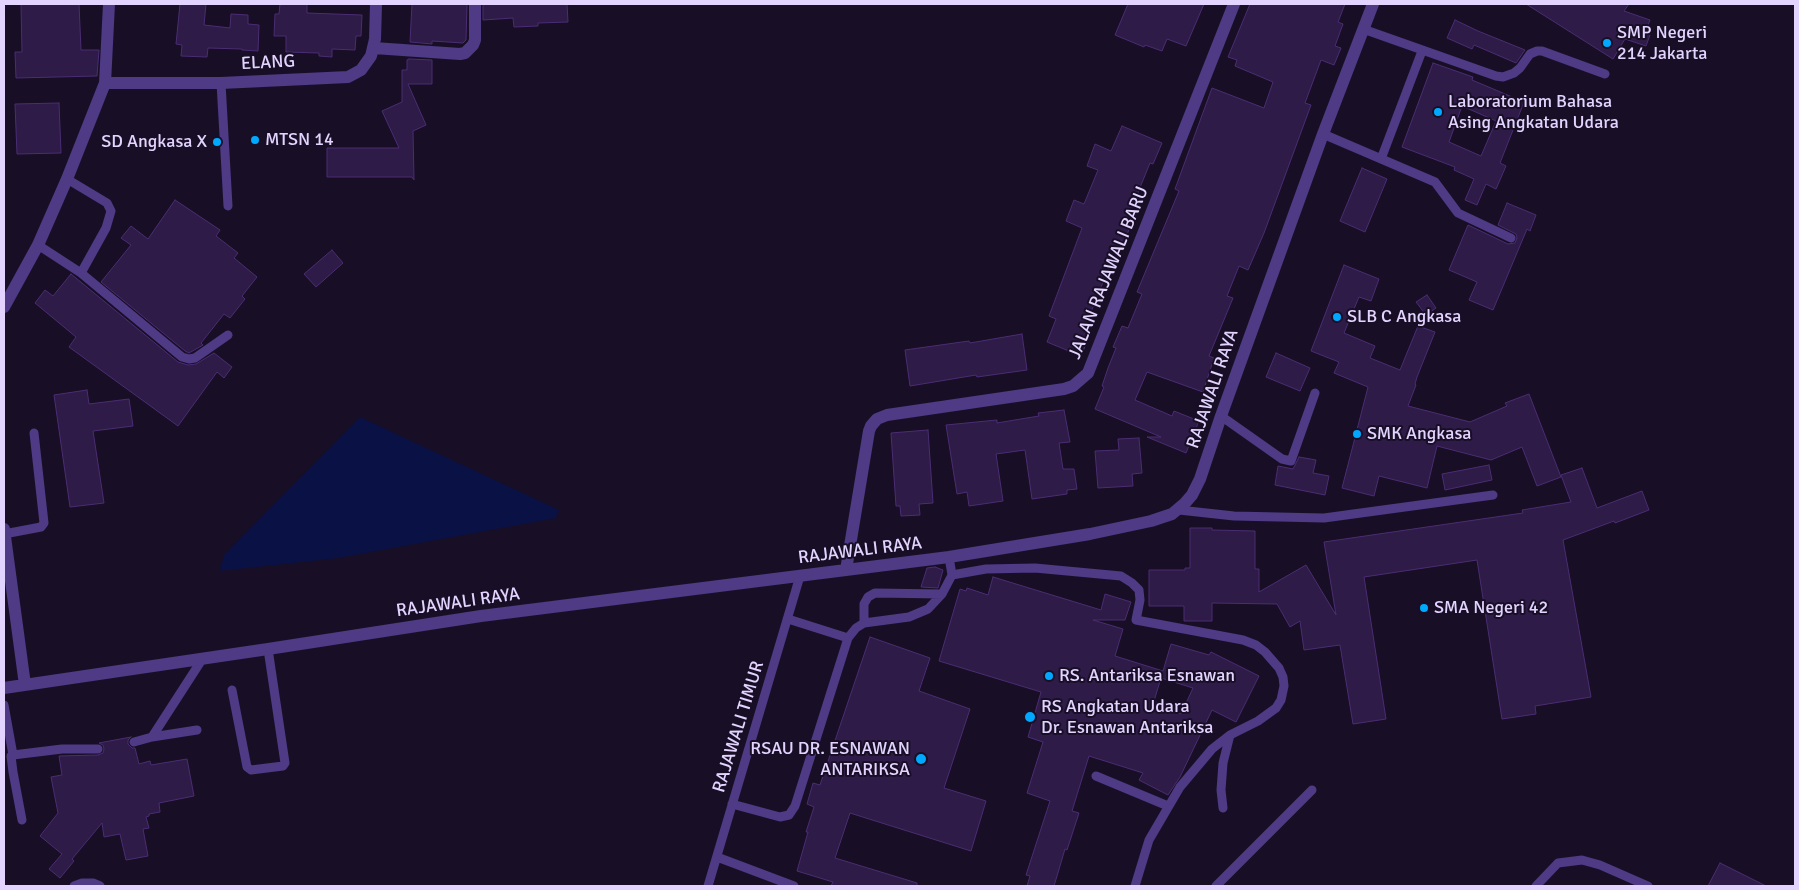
<!DOCTYPE html>
<style>
body{margin:0}
#map{position:relative;width:1799px;height:890px;overflow:hidden;background:#180f26;font-family:Signika,sans-serif}
canvas{display:block}
.frame{position:absolute;inset:0;border:5px solid #e3d4ff;pointer-events:none}
</style>
<div id="map">
<canvas width="1799" height="890"></canvas>
<div class="frame"></div>
</div>
<script>
const ctx = document.querySelector('canvas').getContext('2d');
ctx.lineJoin = 'round';
function fill(path, color) { ctx.fillStyle = color; ctx.fill(path, 'evenodd'); }
const poly = rows => new Path2D(rows.map(r => 'M' + r).join(''));
function strokePath(path, color, width, dash) { ctx.strokeStyle = color; ctx.lineWidth = width; ctx.lineCap = dash ? 'butt' : 'round'; ctx.setLineDash(dash || []); ctx.stroke(path); }
function label(font, color, halo, rows, align = 'center') {
  ctx.font = font + ' Signika,sans-serif'; ctx.lineWidth = 4; ctx.setLineDash([]); ctx.textBaseline = 'middle'; ctx.strokeStyle = halo; ctx.fillStyle = color; for (const [text, x, y, turn = 0] of rows) {
    ctx.save(); ctx.translate(x, y); ctx.rotate((+turn || 0) * Math.PI / 180); ctx.textAlign = isNaN(turn) ? turn : align; if (halo) ctx.strokeText(text, 0, 0); ctx.fillText(text, 0, 0); ctx.restore();
  }
}
const water = poly([
 [360,417,559,510,556,518,338,558,220,571,224,555]
]);
const building = poly([
 [21,4,79,4,81,50,99,50,97,76,16,78,15,52,22,52,21,4],
 [180,4,206,4,204,25,230,28,231,14,248,15,248,24,259,25,258,51,242,50,242,49,208,48,207,57,181,56,182,45,176,44,180,4],
 [280,4,307,4,307,13,362,15,361,36,356,36,355,50,332,49,332,57,319,56,319,53,286,52,286,36,274,36,275,14,279,14,280,4],
 [412,4,467,4,466,40,463,43,432,41,432,44,410,42,412,4],
 [483,4,567,4,568,22,538,23,538,26,514,27,513,18,483,20,483,4],
 [1128,4,1204,4,1186,46,1167,39,1162,51,1145,45,1144,47,1115,35,1128,4],
 [1250,4,1345,4,1338,22,1343,24,1335,46,1341,48,1334,65,1321,60,1305,103,1311,105,1264,233,1248,270,1239,266,1227,296,1233,298,1209,356,1214,358,1203,392,1147,372,1135,400,1172,416,1174,411,1199,421,1186,453,1147,437,1161,437,1095,409,1104,387,1102,386,1108,368,1116,348,1113,347,1122,326,1128,328,1142,294,1137,292,1179,191,1175,189,1212,88,1264,108,1273,82,1235,66,1237,60,1228,57,1250,4],
 [1526,4,1629,4,1624,11,1650,20,1645,33,1650,35,1646,46,1625,39,1613,59,1526,4],
 [1455,20,1478,31,1525,50,1516,63,1474,45,1472,49,1447,38,1455,20],
 [409,59,432,60,432,84,408,84,426,125,413,131,414,180,412,177,327,177,327,148,399,148,382,111,402,102,402,70,407,70,407,60,409,59],
 [1433,63,1473,77,1472,80,1524,102,1500,163,1506,166,1496,189,1486,184,1477,205,1465,200,1474,179,1454,170,1455,167,1402,147,1433,63],
 [1462,106,1496,121,1481,156,1449,142,1462,106],
 [59,103,61,153,17,154,15,104,59,103],
 [1122,126,1162,143,1153,164,1150,163,1139,190,1130,216,1134,217,1124,242,1120,240,1099,292,1091,312,1094,313,1086,333,1090,334,1081,356,1047,342,1056,319,1049,316,1082,228,1066,221,1074,200,1084,204,1098,170,1087,166,1095,144,1111,151,1122,126],
 [1362,168,1387,179,1365,232,1340,221,1362,168],
 [175,200,220,230,216,236,238,253,234,258,257,277,242,296,245,299,230,318,224,314,201,343,203,345,189,353,185,351,101,282,131,245,121,238,131,226,148,239,175,200],
 [1507,203,1536,215,1530,231,1527,229,1493,310,1469,300,1477,282,1449,270,1468,225,1508,244,1515,243,1517,238,1516,234,1498,225,1507,203],
 [332,250,343,263,316,287,304,274,332,250],
 [1344,265,1379,279,1371,301,1359,297,1344,333,1375,346,1370,358,1400,370,1418,326,1435,332,1417,377,1415,384,1416,385,1408,406,1470,422,1507,406,1505,403,1529,394,1561,477,1537,486,1522,447,1491,460,1437,446,1427,488,1379,476,1374,496,1342,488,1368,387,1334,373,1339,362,1311,351,1344,265],
 [71,274,178,362,188,365,196,364,214,353,232,367,224,378,217,372,178,426,69,347,76,337,35,303,45,290,53,296,71,274],
 [1427,295,1436,308,1426,315,1416,302,1427,295],
 [1022,334,1027,370,977,377,976,375,910,386,905,350,969,341,970,343,1022,334],
 [1276,353,1310,368,1300,391,1266,377,1276,353],
 [87,390,89,404,129,399,133,426,93,431,104,503,70,507,54,395,87,390],
 [1064,410,1070,442,1059,443,1063,469,1074,469,1077,489,1067,490,1067,494,1032,499,1025,450,996,454,1003,501,969,506,967,492,957,494,946,425,997,420,997,423,1039,416,1038,413,1064,410],
 [928,430,933,503,919,504,920,515,901,516,900,506,896,506,891,433,928,430],
 [1139,438,1142,473,1132,474,1133,486,1098,488,1095,451,1119,450,1118,439,1139,438],
 [1299,457,1316,460,1313,473,1329,476,1325,495,1275,485,1278,466,1293,469,1299,457],
 [1489,465,1492,480,1445,490,1442,474,1489,465],
 [1582,468,1597,508,1642,491,1649,510,1615,523,1614,521,1563,540,1591,697,1535,706,1536,714,1502,719,1477,560,1364,577,1386,719,1353,724,1340,645,1304,650,1300,621,1290,627,1277,604,1212,603,1212,621,1184,621,1184,606,1149,606,1149,570,1185,570,1185,568,1190,568,1190,528,1212,528,1212,530,1255,531,1255,569,1259,569,1259,592,1306,565,1336,615,1324,542,1523,513,1522,510,1571,502,1561,475,1582,468],
 [935,567,943,570,938,588,921,587,927,568,935,567],
 [993,577,1101,610,1105,594,1131,602,1125,620,1093,620,1123,629,1115,656,1163,671,1171,644,1209,655,1211,652,1259,676,1236,722,1212,710,1180,777,1168,795,1139,780,1143,773,1089,756,1072,811,1079,813,1067,850,1065,849,1054,886,1027,886,1030,876,1026,875,1050,801,1027,793,1043,742,1028,737,1041,692,939,661,960,589,966,591,967,588,988,595,993,577],
 [1161,678,1193,688,1181,714,1154,701,1161,678],
 [870,637,930,658,919,691,970,709,944,788,986,801,971,851,850,813,835,858,917,883,917,886,831,886,833,882,797,871,808,832,806,832,814,807,807,804,813,783,820,785,870,637],
 [131,737,128,740,128,744,132,748,135,748,139,764,150,761,151,765,187,759,194,796,159,803,160,812,149,814,149,816,146,817,149,828,143,829,148,856,126,860,120,834,104,837,102,823,72,859,74,861,60,878,49,869,62,854,40,836,58,813,51,777,62,775,59,756,98,755,103,753,104,749,103,745,99,743,131,737],
 [1720,863,1766,886,1708,886,1720,863]
]);
const service = poly([
 [1363,29,1496,76,1503,77,1514,73,1520,68,1530,54,1537,51,1542,51,1605,74],
 [221,83,228,206],
 [1323,134,1435,182,1458,213,1511,238],
 [1381,159,1422,51],
 [67,179,107,203,111,211,106,228,81,273],
 [38,245,81,273,182,357,189,359,195,358,228,335],
 [1221,416,1282,459,1291,461,1315,393],
 [1179,510,1234,516,1324,518,1493,495],
 [4,534,41,527,44,523,34,433],
 [949,557,952,575,986,569,1035,568,1121,576,1132,583,1139,590,1140,600,1136,620,1243,640,1256,645,1265,652,1279,668,1283,677,1284,686,1281,700,1276,708,1258,721,1230,735,1212,749,1180,787,1149,840,1135,886],
 [788,619,848,638],
 [864,623,864,604,868,597,875,593,942,594],
 [232,690,247,767,251,770,283,766,285,763,268,649],
 [4,705,13,755,11,756,13,772,22,820],
 [152,737,197,730],
 [134,742,152,737,203,658],
 [13,755,62,749,98,749],
 [1096,776,1168,806],
 [732,804,780,817,789,815,795,806,848,638,856,628,864,623,909,617,928,609,942,594,952,575],
 [1223,808,1221,790,1223,763,1230,735],
 [717,857,794,886],
 [74,886,82,883,93,883,100,886],
 [708,886,800,576],
 [1216,886,1312,790],
 [1536,886,1558,863,1582,860,1600,865,1648,886]
]);
const minor = poly([
 [374,48,460,54,465,53,473,45,475,40,475,4],
 [105,83,221,83,348,77,361,70,371,56,375,39,376,4],
 [4,307,38,245,67,179,105,83,109,4],
 [4,529,25,685],
 [846,570,869,431,871,426,877,419,887,415,1064,389,1073,386,1088,373,1234,4],
 [4,688,268,649,481,616,949,557,1090,534,1151,521,1172,514,1185,503,1192,495,1200,479,1221,416,1323,134,1373,4]
]);
const markers = [
 [1607,43,5,"#00a9ff"],
 [1438,112,5,"#00a9ff"],
 [255,140,5,"#00a9ff"],
 [217,142,5,"#00a9ff"],
 [1337,317,5,"#00a9ff"],
 [1357,434,5,"#00a9ff"],
 [1424,608,5,"#00a9ff"],
 [1049,676,5,"#00a9ff"],
 [1030,717,6,"#00a9ff"],
 [921,759,6,"#00a9ff"]
];
const poiNames = [
 ["SMP Negeri",1617,33],
 ["214 Jakarta",1617,54],
 ["Laboratorium Bahasa",1448,102],
 ["Asing Angkatan Udara",1448,123],
 ["MTSN 14",265,140],
 ["SD Angkasa X",207,142,"right"],
 ["SLB C Angkasa",1347,317],
 ["SMK Angkasa",1367,434],
 ["SMA Negeri 42",1434,608],
 ["RS. Antariksa Esnawan",1059,676],
 ["RS Angkatan Udara",1041,707],
 ["Dr. Esnawan Antariksa",1041,728],
 ["RSAU DR. ESNAWAN",910,749,"right"],
 ["ANTARIKSA",910,770,"right"]
];
const streetNames = [
 ["ELANG",268,63,-3],
 ["JALAN RAJAWALI BARU",1109,273,-68],
 ["RAJAWALI RAYA",1213,389,-71],
 ["RAJAWALI RAYA",860,551,-7],
 ["RAJAWALI RAYA",458,603,-8],
 ["RAJAWALI TIMUR",739,727,-73]
];
fill(water, '#0a1144');
fill(building, '#2e1b47');
strokePath(building, '#4b2d73', 1);
strokePath(service, '#4e3a85', 9);
strokePath(minor, '#4e3a85', 12);
for (const [x, y, r, color] of markers) { const dot = new Path2D(); dot.arc(x, y, r, 0, 2 * Math.PI); ctx.fillStyle = color; ctx.fill(dot); strokePath(dot, '#180f26', 2); }
label('18px', '#e3d4ff', '#180f26', poiNames, 'left');
label('18px', '#e3d4ff', '#180f26', streetNames);
</script>
